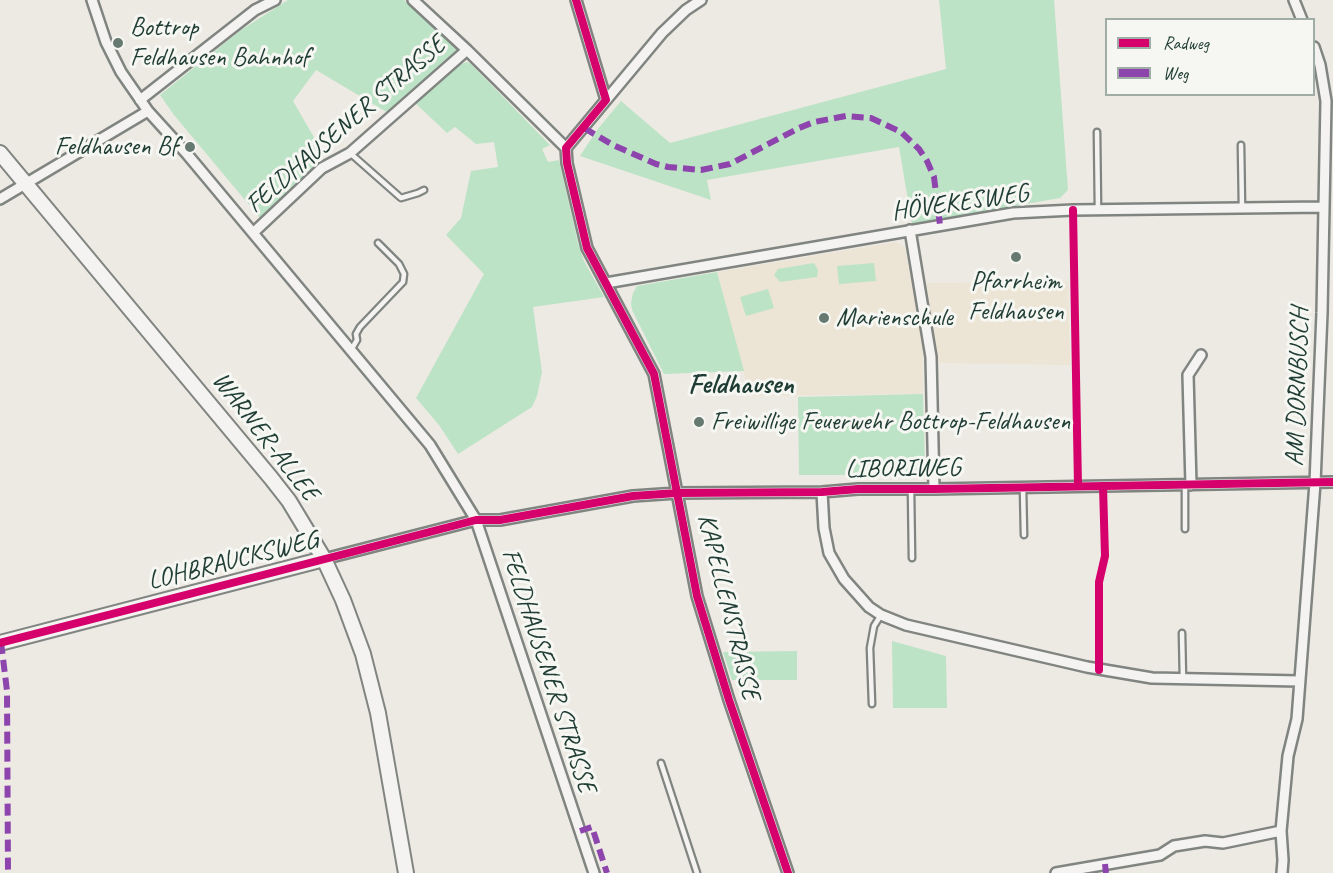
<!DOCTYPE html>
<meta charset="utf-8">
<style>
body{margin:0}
#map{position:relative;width:1333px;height:873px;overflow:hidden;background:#edeae3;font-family:Caveat,sans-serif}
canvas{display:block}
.legend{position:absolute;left:1105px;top:18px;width:210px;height:78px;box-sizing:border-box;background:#f6f6f2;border:2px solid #a0aca6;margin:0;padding:8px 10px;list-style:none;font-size:18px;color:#1f3d34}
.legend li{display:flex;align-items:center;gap:12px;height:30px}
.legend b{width:30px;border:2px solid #a0aca6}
</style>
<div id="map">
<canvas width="1333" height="873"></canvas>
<ul class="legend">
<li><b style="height:8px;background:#d6006c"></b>Radweg</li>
<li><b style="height:8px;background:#8e44ad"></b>Weg</li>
</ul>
</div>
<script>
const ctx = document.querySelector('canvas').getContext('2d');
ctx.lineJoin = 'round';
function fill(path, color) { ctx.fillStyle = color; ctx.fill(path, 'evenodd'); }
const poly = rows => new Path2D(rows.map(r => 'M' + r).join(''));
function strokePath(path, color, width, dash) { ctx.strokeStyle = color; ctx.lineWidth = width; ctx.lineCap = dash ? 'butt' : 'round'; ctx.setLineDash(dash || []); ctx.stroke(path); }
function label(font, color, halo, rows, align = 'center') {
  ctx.font = font + ' Caveat,sans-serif'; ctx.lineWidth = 6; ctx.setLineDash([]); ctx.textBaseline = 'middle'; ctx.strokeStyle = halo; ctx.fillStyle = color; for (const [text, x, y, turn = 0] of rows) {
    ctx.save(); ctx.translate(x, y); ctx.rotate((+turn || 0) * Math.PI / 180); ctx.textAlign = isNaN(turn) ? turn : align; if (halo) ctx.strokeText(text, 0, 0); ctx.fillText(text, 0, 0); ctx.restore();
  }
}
const built = poly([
 [896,242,905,248,912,285,923,351,923,394,750,396,717,272],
 [1068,282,1070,365,939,363,926,283]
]);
const green = poly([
 [288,0,404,0,460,52,390,114,316,70,293,101,315,139,320,164,260,218,174,115,160,95,241,30],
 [939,0,1054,0,1068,190,1060,198,912,224,899,147,707,180,711,200,580,156,597,130,621,101,670,143,946,69],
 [467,62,471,64,550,145,542,149,548,162,559,160,578,243,584,261,604,297,533,307,542,372,537,396,532,407,458,454,439,425,416,398,484,274,446,235,461,218,471,171,498,167,494,142,476,144,455,127,447,133,414,102,456,66],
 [814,263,818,270,817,277,780,282,774,275,778,269],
 [874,263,876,281,839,284,837,266],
 [717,272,744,371,664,374,632,310,631,303,633,293,637,286],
 [768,289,774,308,746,316,740,297],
 [923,394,925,464,919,473,913,475,799,475,798,397],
 [892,641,946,656,947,708,893,708],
 [797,651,797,680,732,680,723,652]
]);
const lane = poly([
 [1097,132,1098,210],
 [1241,145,1242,208],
 [350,153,401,198,418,193,424,190],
 [351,350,357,340,356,334,360,327,403,282,404,274,399,264,378,243],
 [1185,485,1185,529],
 [1023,488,1024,535],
 [911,489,912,558],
 [1182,633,1183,680],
 [872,704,870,648,874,626,881,615],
 [661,763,697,873]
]);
const street = poly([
 [92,0,106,42,121,72,148,111,187,154,430,445,476,520,594,873],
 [413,0,467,50,566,148,567,163,587,248,654,374,697,596,729,700,788,873],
 [576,0,606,100],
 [1294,0,1302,20],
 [140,100,255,10,275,0],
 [566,148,662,33,686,10,701,0],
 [0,199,148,111],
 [910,230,931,357,934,489],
 [253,233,322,168,350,153,467,50],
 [606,283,1013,213,1073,210,1324,207],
 [1191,485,1188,375,1201,355],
 [822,492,824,528,829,553,844,579,869,607,881,615,906,625,1087,667,1152,678,1299,681],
 [324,559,476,520,500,520,633,496,677,493,822,492,858,489,934,489,1333,482],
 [1056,873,1160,855,1174,846,1205,841,1223,843,1281,831],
 [1282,873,1283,860,1281,831,1288,756,1297,719,1315,483,1322,313,1326,101,1320,65,1314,47]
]);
const secondary = poly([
 [0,153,271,478,289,501,324,559,343,600,363,654,378,713,406,873],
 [0,643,324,559]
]);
const quiet = poly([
 [584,128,613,145,656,164,668,167,701,170,730,164,799,128,814,122,846,116,871,118,901,132,919,149,927,161,934,177,940,225],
 [1,642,7,691,8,873],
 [580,831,592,827,607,873],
 [1105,864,1106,873]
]);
const cycleway = poly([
 [576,0,606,100,566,148,567,163,587,248,654,374,697,596,729,700,788,873],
 [1073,210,1078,486],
 [0,643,476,520,500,520,633,496,677,493,822,492,858,489,934,489,1333,482],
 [1099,670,1099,582,1105,556,1103,486]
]);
const markers = [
 [118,43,6,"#677a71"],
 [190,147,6,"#677a71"],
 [1016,257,6,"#677a71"],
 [824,318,6,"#677a71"],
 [699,422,6,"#677a71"]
];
const poiNames = [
 ["Bottrop",130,28],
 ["Feldhausen Bahnhof",130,58],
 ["Feldhausen Bf",178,147,"right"],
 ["Pfarrheim",1016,282,"center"],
 ["Feldhausen",1016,312,"center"],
 ["Marienschule",836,318],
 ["Freiwillige Feuerwehr Bottrop-Feldhausen",711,422]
];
const streetNames = [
 ["FELDHAUSENER STRASSE",346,125,-41],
 ["HÖVEKESWEG",960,203,-8],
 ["AM DORNBUSCH",1298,387,-88],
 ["WARNER-ALLEE",265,437,52],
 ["LIBORIWEG",903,469,-1],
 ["LOHBRAUCKSWEG",233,561,-14],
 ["KAPELLENSTRASSE",728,607,76],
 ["FELDHAUSENER STRASSE",548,671,72]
];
const quarterNames = [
 ["Feldhausen",741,386]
];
fill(built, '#ece4d4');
fill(green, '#bde3c6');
strokePath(lane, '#818581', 9);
strokePath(street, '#818581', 14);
strokePath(secondary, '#818581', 18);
strokePath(lane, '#f4f3f1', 4.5);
strokePath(street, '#f4f3f1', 9);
strokePath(secondary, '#f4f3f1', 14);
strokePath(quiet, '#8e44ad', 6, [12, 6]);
strokePath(cycleway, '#d6006c', 8);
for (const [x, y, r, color] of markers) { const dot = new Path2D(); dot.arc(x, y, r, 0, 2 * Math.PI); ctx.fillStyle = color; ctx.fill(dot); strokePath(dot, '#f6f6f2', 2); }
label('26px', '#1f3d34', '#f6f6f2', poiNames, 'left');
label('26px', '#1f3d34', '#f6f6f2', streetNames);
label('bold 28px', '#1f3d34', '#f6f6f2', quarterNames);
</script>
